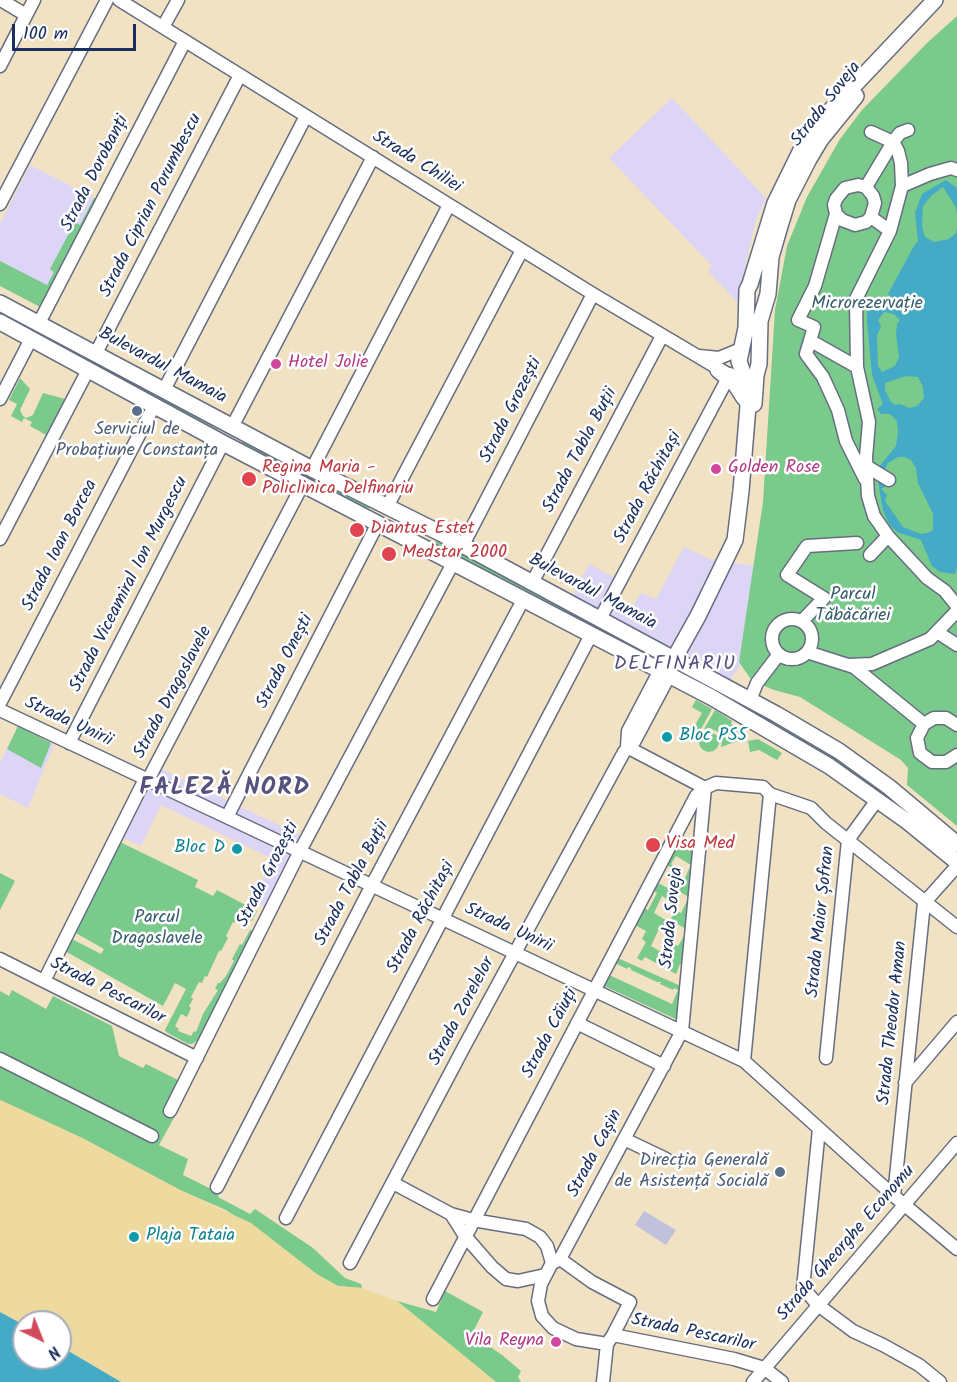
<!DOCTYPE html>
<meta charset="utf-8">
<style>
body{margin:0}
#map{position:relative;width:957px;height:1382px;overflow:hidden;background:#f1e2c4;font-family:Kalam,sans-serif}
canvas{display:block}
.north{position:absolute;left:12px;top:1310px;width:60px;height:60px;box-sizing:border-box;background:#fff;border:2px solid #a4acbf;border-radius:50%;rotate:137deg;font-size:16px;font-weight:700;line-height:24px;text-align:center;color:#1b2f5e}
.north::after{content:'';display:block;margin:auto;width:21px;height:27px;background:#d1495b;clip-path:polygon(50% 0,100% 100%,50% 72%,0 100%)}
.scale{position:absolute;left:12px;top:24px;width:124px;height:27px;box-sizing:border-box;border:3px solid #1b2f5e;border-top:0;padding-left:8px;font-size:18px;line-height:21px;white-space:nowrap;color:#1b2f5e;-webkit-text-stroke:4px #fff;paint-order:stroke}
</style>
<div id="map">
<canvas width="957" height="1382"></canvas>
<div class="north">N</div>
<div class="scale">100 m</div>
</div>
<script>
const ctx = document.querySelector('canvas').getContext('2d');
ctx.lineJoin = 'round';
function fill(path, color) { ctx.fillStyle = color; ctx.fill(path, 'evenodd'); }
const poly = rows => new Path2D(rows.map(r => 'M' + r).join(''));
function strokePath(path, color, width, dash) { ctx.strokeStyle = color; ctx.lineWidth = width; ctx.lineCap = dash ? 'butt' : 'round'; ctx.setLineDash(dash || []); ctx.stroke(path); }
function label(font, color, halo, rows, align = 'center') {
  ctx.font = font + ' Kalam,sans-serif'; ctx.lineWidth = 5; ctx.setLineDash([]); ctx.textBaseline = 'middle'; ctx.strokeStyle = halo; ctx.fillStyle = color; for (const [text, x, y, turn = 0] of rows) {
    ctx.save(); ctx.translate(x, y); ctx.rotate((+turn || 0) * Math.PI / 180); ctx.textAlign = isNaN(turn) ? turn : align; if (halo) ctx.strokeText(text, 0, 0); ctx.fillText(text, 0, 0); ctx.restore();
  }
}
const built = poly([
 [672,98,766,198,756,220,737,302,708,271,712,266,609,158],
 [30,165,98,200,42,308,0,286,0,224],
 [684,547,709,559,754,566,739,662,741,664,730,680,573,595,589,564,623,582,614,599,631,609,641,593,656,599],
 [18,726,54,745,28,808,0,794,0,763],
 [153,765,304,837,269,908,253,901,273,859,161,805,141,846,119,836]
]);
const industrial = poly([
 [644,1211,676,1230,666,1245,635,1225]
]);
const green = poly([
 [957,16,957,826,907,785,908,768,901,760,800,697,774,690,757,683,750,678,739,662,763,502,775,310,787,246,807,197,840,139,862,110,927,43],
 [94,198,98,200,42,308,0,286,0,261,47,285,54,272,50,269,75,222,80,225],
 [54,344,86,356,221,428,217,429,182,412,174,412],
 [20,378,30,389,20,410,23,416,26,418,33,415,43,393,65,399,46,435,30,426,32,422,24,418,22,422,11,416,17,404,9,400],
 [245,441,372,505,367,510,236,445],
 [394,523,426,539,444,544,651,652,648,657],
 [694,676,863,774,882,787,878,791,861,779,691,682],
 [696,700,712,709,700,731,694,727,702,713,692,707],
 [715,710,732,721,731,724,742,731,738,741,721,747,722,740,718,732,710,728,704,729],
 [18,726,51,743,41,768,7,749],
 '699 742a10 10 0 1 1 20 0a10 10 0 1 1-20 0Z',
 [758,739,782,753,777,760,759,750,750,752,748,741],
 [679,839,697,846,686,965,680,964,676,974,645,957,642,961,637,958,646,942,642,939,646,931,635,925,643,908,648,910,657,893,652,890,656,882,672,890,669,900,662,896,654,913,669,922,666,932,659,929,651,946,666,955,672,946,671,943,678,946,683,938,686,929,671,920,674,910,681,913,689,897,673,888,676,879,683,882,691,865,676,856,671,864,673,866,672,868,665,864],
 [118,841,198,880,195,887,213,896,217,890,257,911,252,921,240,915,235,923,233,922,226,936,228,938,221,951,219,951,207,977,205,976,202,983,199,982,191,997,193,999,189,1006,191,1008,187,1017,181,1014,175,1026,179,1029,178,1031,191,1036,194,1031,196,1032,203,1014,218,990,215,989,218,983,220,983,226,976,234,961,232,959,240,944,242,945,250,930,254,932,198,1040,192,1044,188,1044,166,1032,165,1030,186,989,175,983,163,1006,65,951,70,938,101,954,104,949,74,932],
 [0,873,15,881,0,910],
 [613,956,683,987,680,1021,600,984,609,975,672,1004,678,990,674,988,673,990,660,984,661,982,657,982,631,970,631,968,628,967,627,969,615,963],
 [12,990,46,1009,53,996,112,1026,119,1056,143,1068,146,1064,184,1083,167,1112,175,1116,159,1145,188,1159,183,1175,219,1193,218,1197,250,1214,255,1209,313,1248,345,1278,361,1284,362,1288,338,1286,318,1275,226,1210,182,1191,82,1138,0,1100,0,991,9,996],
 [445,1291,483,1312,472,1334,502,1355,521,1371,518,1377,521,1382,496,1382,397,1301,436,1312]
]);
const sand = poly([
 [0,1100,82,1138,182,1191,251,1223,318,1275,338,1286,362,1288,397,1301,496,1382,121,1382,60,1346,60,1322,24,1322,24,1325,0,1312]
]);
const water = poly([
 [946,180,957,188,957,214,955,206,943,187,932,195,923,206,922,227,925,237,934,242,949,239,956,233,957,228,957,568,955,574,940,572,932,566,921,540,897,532,889,524,883,510,877,476,879,467,896,446,898,432,897,421,890,414,881,414,877,409,883,404,872,375,867,320,867,311,886,305,892,298,888,294,914,246,918,241,915,213,922,194],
 [884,312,894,314,900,320,897,324,896,334,899,357,895,366,882,372,878,366,877,336,881,326,878,320],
 [906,376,918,377,923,387,924,398,917,406,909,408,900,404,895,405,891,402,885,390,885,383],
 [898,457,905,457,911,460,916,468,918,483,933,514,933,530,928,533,921,534,903,527,885,501,887,495,881,489,886,486,886,471,885,469,888,463],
 [0,1312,24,1325,24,1358,60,1358,60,1346,121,1382,0,1382]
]);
const minor = poly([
 [1,0,26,15],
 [119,0,593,294,726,373],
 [163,27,178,0],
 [0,66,34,0],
 [871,132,893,142,898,151,901,163,902,186],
 [866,187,873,196,875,203,871,217,890,231],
 [0,204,107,0],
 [836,214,842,220,855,225,866,222,871,217],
 [39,323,185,41],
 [811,341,857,367],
 [96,353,240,75],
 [699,356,719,358,741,349],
 [164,390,306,116],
 [0,399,31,339],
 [232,427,373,157],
 [866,466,889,480],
 [312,469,449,205],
 [865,479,846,441,838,410,823,377,806,354,814,327,798,320,815,286,836,214,834,205,836,199,845,188,858,185,866,187,893,142,900,133,908,130],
 [387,507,522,250],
 [888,536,927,578,945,591,957,606],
 [0,539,88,370],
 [463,545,593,294],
 [870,555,888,536,874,516,868,496,866,457,869,422,857,367,856,299,890,231,902,186,930,174,951,168,957,170],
 [532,583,662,336],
 [600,619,730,374],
 '772 639a20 20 0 1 1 40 0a20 20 0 1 1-40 0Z',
 [802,621,824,598,787,575,807,546,857,543],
 [937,632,957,645],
 [807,652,854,667,924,724],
 [848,665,872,664,930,639,957,611],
 [750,700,757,683,779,654],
 [0,703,154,406],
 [0,710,744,1061,894,1196,957,1249],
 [957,725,946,718,934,718,924,724,917,738,920,753,932,762,946,762,957,755],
 [69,743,223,443],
 [627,747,628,731,660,670],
 [227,817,378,523],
 [0,959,197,1058],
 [44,981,142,785,148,780,303,484],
 [577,1023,664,1066],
 [826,1058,848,840,877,800],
 [0,1059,152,1136],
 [744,1061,770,794],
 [905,1083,957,1022],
 [170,1111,300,851,453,563],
 [819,1129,803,1288,818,1305,853,1331,883,1345,919,1365,940,1382],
 [624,1139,666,1159],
 [393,1183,451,1214,473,1220,526,1229,540,1237,547,1246,552,1263],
 [217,1187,372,885,523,600],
 [894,1196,924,903,957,866],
 [451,1214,465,1236,492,1267,506,1279,518,1281,545,1275],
 [286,1218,591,635],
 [560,1259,682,1031,705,788,627,747],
 [560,1259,592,1282,630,1302,613,1335,607,1344,603,1382],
 [559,1260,552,1263,541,1284,538,1301,542,1316,553,1328,576,1339,607,1344],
 [350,1263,465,1045,624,752,634,742,666,682,672,676],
 [433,1299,696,796,705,788,716,783,763,787,770,794,811,808,826,823,957,927],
 [613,1335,734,1359,764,1368,782,1382],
 [753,1382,957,1143]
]);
const major = poly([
 [0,303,312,469,440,533,776,714,839,751,889,787,957,844],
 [0,322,223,443,711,697,829,766,908,822,957,862],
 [718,370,735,384,744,398],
 [754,404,756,375,759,364,760,321,768,294,771,257,780,226,788,200,809,159,821,139,856,96],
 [667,663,674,659,698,616,735,540,741,491,748,406,742,370,739,361,746,328,747,290,750,284,775,203,803,146,829,112,935,0]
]);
const markers = [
 [276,364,6,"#d1479c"],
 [137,411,6,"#5c6f8a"],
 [716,469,6,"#d1479c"],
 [249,479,8,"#e0444e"],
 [357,530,8,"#e0444e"],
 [389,554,8,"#e0444e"],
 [667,737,6,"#0f9aa8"],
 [653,845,8,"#e0444e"],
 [237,849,6,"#0f9aa8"],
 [780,1172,6,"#5c6f8a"],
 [134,1237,6,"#0f9aa8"],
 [556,1342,6,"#d1479c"]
];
const streetNames = [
 ["Strada Soveja",827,105,-52],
 ["Strada Chiliei",416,163,32],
 ["Strada Dorobanți",96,174,-63],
 ["Strada Ciprian Porumbescu",152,206,-63],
 ["Bulevardul Mamaia",162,367,28],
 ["Strada Grozești",512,411,-63],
 ["Strada Tabla Buții",581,451,-62],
 ["Strada Răchitași",649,488,-62],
 ["Strada Ioan Borcea",61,546,-63],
 ["Strada Viceamiral Ion Murgescu",130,585,-63],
 ["Bulevardul Mamaia",592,593,28],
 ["Strada Onești",286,662,-63],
 ["Strada Dragoslavele",174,693,-62],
 ["Strada Unirii",68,723,25],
 ["Strada Grozești",269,875,-63],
 ["Strada Tabla Buții",353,884,-62],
 ["Strada Răchitași",422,918,-62],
 ["Strada Soveja",673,918,-84],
 ["Strada Maior Șofran",822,922,-84],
 ["Strada Unirii",508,929,25],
 ["Strada Pescarilor",107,992,27],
 ["Strada Zorelelor",463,1012,-62],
 ["Strada Theodor Aman",894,1023,-84],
 ["Strada Căiuți",551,1034,-62],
 ["Strada Cașin",596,1154,-62],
 ["Strada Gheorghe Economu",847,1244,-49],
 ["Strada Pescarilor",693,1334,12]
];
const parkNames = [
 ["Microrezervație",867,305],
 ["Parcul",853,596],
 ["Tăbăcăriei",853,617],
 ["Parcul",157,919],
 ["Dragoslavele",157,940]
];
const hotelNames = [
 ["Hotel Jolie",288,364],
 ["Golden Rose",728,469],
 ["Vila Reyna",544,1342,"right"]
];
const serviceNames = [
 ["Serviciul de",137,431],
 ["Probațiune Constanța",137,452],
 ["Direcția Generală",768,1162,"right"],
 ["de Asistență Socială",768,1183,"right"]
];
const healthNames = [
 ["Regina Maria -",262,469],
 ["Policlinica Delfinariu",262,490],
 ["Diantus Estet",370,530],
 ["Medstar 2000",402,554],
 ["Visa Med",666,845]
];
const cultureNames = [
 ["Bloc PS5",679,737],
 ["Bloc D",225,849,"right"],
 ["Plaja Tataia",146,1237]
];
const neighbourhoodNames = [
 ["DELFINARIU",675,666]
];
const districtNames = [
 ["FALEZĂ NORD",225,790]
];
fill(built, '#ddd5f6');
fill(industrial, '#c2c1dc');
fill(green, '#79ca8b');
fill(sand, '#eeda9e');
fill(water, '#45aac5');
strokePath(minor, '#666e82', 15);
strokePath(major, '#666e82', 18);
strokePath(minor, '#fff', 12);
strokePath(major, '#fff', 15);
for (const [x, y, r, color] of markers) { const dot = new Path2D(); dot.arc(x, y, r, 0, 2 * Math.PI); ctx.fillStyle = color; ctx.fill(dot); strokePath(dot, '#fff', 2); }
label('18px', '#1b2f5e', '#fff', streetNames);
label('18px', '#375e6c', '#fff', parkNames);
label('18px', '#b23c85', '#fff', hotelNames, 'left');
label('18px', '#4e5e75', '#fff', serviceNames);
label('18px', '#be3a42', '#fff', healthNames, 'left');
label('18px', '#0d838f', '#fff', cultureNames, 'left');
ctx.letterSpacing = '1.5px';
label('20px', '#56527f', '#fff', neighbourhoodNames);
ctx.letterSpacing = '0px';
ctx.letterSpacing = '1.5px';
label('bold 24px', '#56527f', '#fff', districtNames);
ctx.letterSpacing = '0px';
</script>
